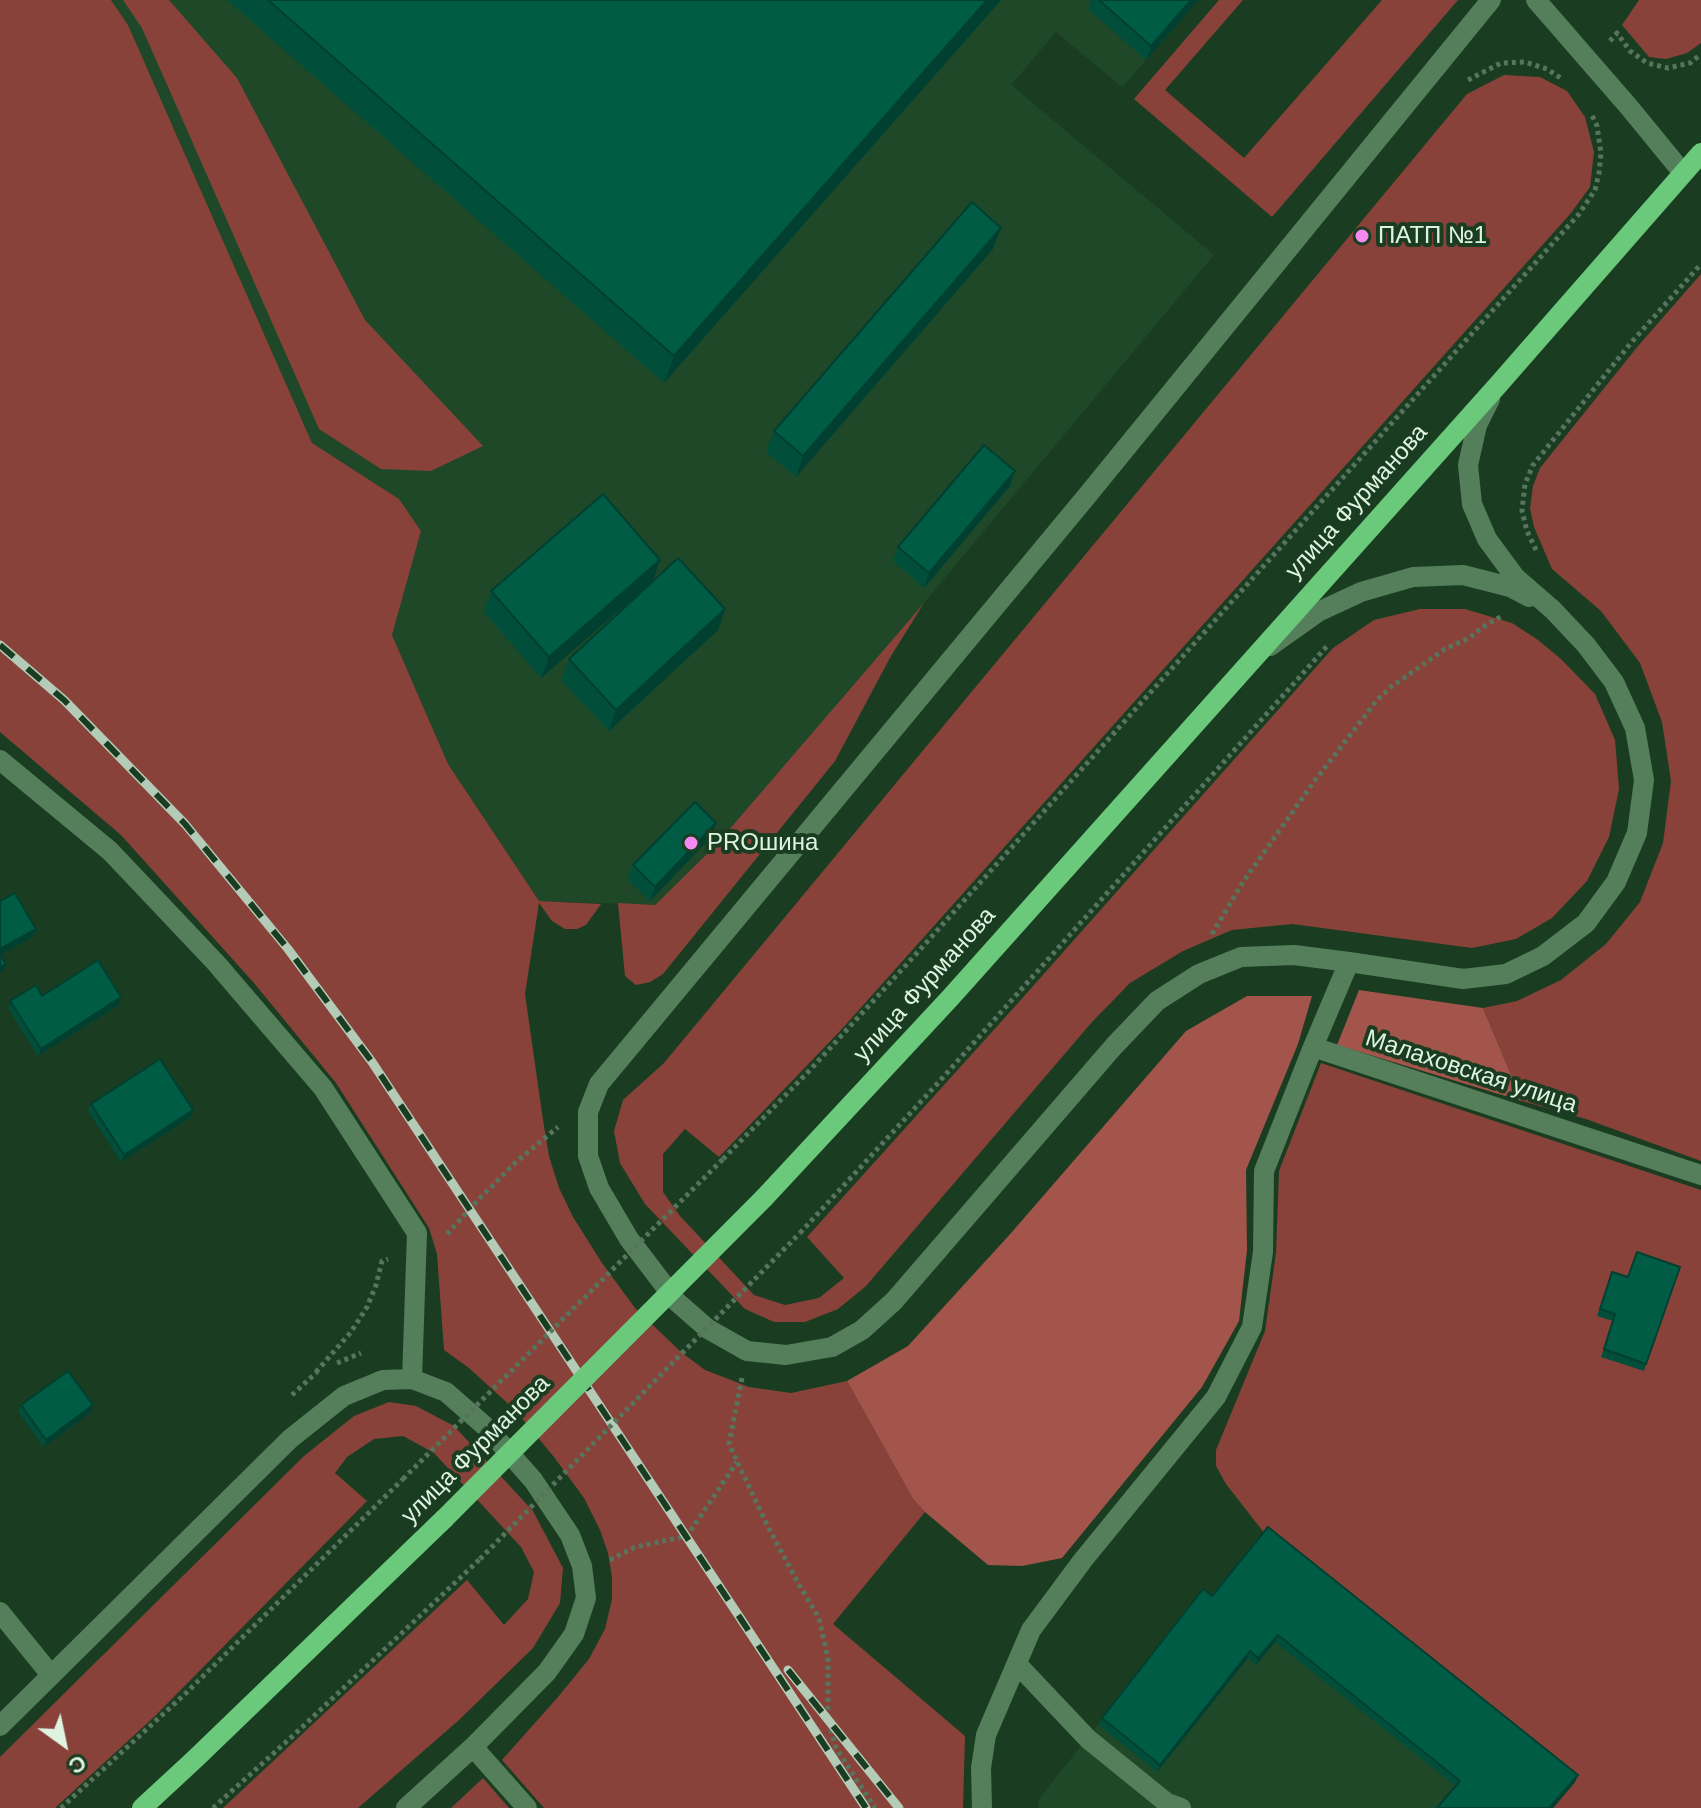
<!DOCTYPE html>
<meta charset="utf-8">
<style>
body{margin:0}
#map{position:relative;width:1701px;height:1808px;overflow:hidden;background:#1a3d21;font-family:Helvetica,sans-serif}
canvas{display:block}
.north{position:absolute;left:24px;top:1704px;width:80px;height:80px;-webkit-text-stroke:6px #1a3d21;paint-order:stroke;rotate:147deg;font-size:22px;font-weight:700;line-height:32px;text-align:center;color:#dff3e1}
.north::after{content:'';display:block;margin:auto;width:28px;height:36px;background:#dff3e1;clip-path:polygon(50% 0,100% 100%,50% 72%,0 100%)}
</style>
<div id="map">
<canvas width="1701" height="1808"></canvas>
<div class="north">С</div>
</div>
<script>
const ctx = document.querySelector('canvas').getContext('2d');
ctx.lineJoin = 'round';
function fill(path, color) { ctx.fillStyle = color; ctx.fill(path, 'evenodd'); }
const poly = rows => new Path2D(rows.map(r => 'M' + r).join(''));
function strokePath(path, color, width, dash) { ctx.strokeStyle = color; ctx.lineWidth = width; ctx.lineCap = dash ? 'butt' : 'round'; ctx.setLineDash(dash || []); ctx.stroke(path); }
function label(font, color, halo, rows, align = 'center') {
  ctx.font = font + ' Helvetica,sans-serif'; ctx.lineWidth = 8; ctx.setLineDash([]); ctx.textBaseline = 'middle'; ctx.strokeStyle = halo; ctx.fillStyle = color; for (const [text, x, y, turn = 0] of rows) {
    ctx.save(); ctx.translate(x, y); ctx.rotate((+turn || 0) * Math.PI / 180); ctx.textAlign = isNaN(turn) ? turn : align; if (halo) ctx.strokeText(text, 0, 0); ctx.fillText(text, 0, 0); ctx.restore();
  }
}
const built = poly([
 [111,0,1199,0,1122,87,1056,32,1011,85,1214,255,924,603,715,846,655,905,539,901,448,764,392,635,421,531,399,499,312,443,128,25],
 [1200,1596,1575,1782,1553,1808,1038,1808,1039,1799]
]);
const green = poly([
 [0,0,111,0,128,25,312,443,399,499,421,531,392,635,448,764,539,901,601,904,586,925,577,929,565,929,552,921,539,903,525,994,543,1120,549,1156,559,1188,573,1217,602,1263,635,1308,681,1352,705,1370,749,1387,791,1393,847,1381,913,1499,925,1512,833,1624,965,1736,963,1808,544,1808,502,1760,558,1697,589,1659,605,1629,612,1599,612,1577,608,1553,600,1530,584,1498,554,1457,515,1410,469,1368,444,1350,437,1254,429,1228,336,1083,254,983,121,835,0,732],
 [123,0,169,0,237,78,365,320,483,446,431,471,381,469,319,429,142,28],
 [1219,0,1243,0,1165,90,1244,158,1382,0,1458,0,1272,217,1134,99],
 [1639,0,1701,0,1701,43,1687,53,1666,59,1649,57,1622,25],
 [1504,75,1540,77,1567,91,1585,117,1594,152,1590,187,1571,213,840,1031,719,1157,685,1129,663,1154,663,1192,680,1216,754,1295,785,1305,819,1298,844,1278,807,1237,1018,1003,1333,648,1374,620,1420,609,1465,609,1512,623,1538,640,1561,659,1595,694,1615,740,1619,789,1609,837,1587,881,1552,918,1516,939,1472,948,1292,924,1232,930,1183,951,1130,983,1092,1022,866,1286,838,1309,805,1322,774,1322,745,1309,645,1204,620,1163,614,1131,623,1100,664,1063,1467,94],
 [1701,274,1701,1161,1586,1119,1522,1101,1483,1008,1517,1001,1561,980,1606,944,1640,902,1663,843,1671,781,1662,722,1640,663,1601,611,1552,569,1534,527,1530,508,1533,486,1540,468,1638,346],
 [924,603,891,656,835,761,663,974,650,982,636,985,625,976,618,903,655,905,715,846],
 [1321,1063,1701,1190,1701,1808,1553,1808,1575,1781,1265,1534,1226,1484,1216,1466,1216,1450,1265,1331,1276,1253,1279,1171],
 [389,1402,416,1406,454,1426,533,1511,563,1568,560,1603,533,1648,459,1720,358,1808,223,1808,467,1580,504,1625,528,1599,534,1572,521,1547,434,1453,403,1436,374,1439,347,1457,335,1473,367,1501,155,1716,55,1808,0,1808,0,1757,304,1456,354,1416],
 [483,1778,509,1808,451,1808]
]);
const forest = poly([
 [1359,990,1483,1008,1522,1101,1337,1045],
 [1247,996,1312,996,1298,1044,1246,1170,1247,1250,1239,1321,1202,1387,1062,1558,1022,1566,988,1565,925,1512,913,1499,847,1381,908,1346,1012,1232,1186,1031]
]);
const path = poly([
 [1610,41,1617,33,1630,51,1647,63,1668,68,1690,63,1701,54],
 [1468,80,1501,63,1525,62,1547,69,1562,79],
 [1536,550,1527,531,1522,511,1525,484,1533,465,1630,344,1701,264],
 [1212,934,1243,882,1313,783,1378,699,1391,687,1445,649,1469,638,1486,625,1502,616],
 [723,1159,810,1070,917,953,1579,214,1595,190,1599,173,1601,153,1597,126,1591,113],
 [800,1233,937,1084,1328,645],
 [447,1234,481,1197,516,1162,558,1127],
 [337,1363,361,1353],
 [316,1372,351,1332,367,1307,376,1285,382,1261,388,1259],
 [742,1378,729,1444,768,1527,798,1583,819,1618,828,1659,828,1720,836,1748,875,1808],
 [292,1395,317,1372],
 [610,1560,635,1547,687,1536,737,1462],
 [61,1808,185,1694,403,1479],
 [213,1808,296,1733,480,1559]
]);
const minor = poly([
 [1536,0,1629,107,1683,173],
 [1490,399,1477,425,1468,465,1472,504,1487,539,1515,577,1553,610,1586,645,1614,682,1635,728,1644,780,1637,833,1616,882,1586,923,1543,956,1506,974,1463,979,1349,962,1294,955,1241,957,1199,974,1157,1001,1114,1046,894,1301,862,1330,832,1347,786,1355,747,1351,708,1329,677,1302,629,1239,599,1188,588,1156,588,1112,599,1084,1086,497,1491,0],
 [1270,646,1318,612,1361,592,1413,577,1463,575,1510,587,1529,597],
 [0,760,110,851,216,963,323,1088,417,1233,412,1379],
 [1349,962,1313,1047,1701,1175],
 [0,1612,51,1675],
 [1017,1664,1088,1739,1167,1803,1181,1808],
 [0,1726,290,1439,344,1396,383,1380,412,1379,446,1392,486,1427,533,1480,570,1535,582,1566,586,1598,574,1634,547,1672,473,1747,406,1808],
 [473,1747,527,1808],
 [982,1808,981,1768,986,1735,1031,1630,1083,1560,1216,1397,1252,1327,1263,1252,1264,1171,1313,1047]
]);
const major = poly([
 [764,1198,951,997,1498,385,1701,153],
 [142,1808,195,1759,444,1519]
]);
const rail = poly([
 [0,645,64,700,185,824,288,949,372,1062,866,1808],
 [788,1670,899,1808]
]);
const pathBridge = poly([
 [403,1479,723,1159],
 [480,1559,800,1233]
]);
const majorBridge = poly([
 [444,1519,764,1198]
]);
const wall = poly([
 [227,0,1001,0,664,383],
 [1091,0,1199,0,1146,60,1088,9],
 [993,249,796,477,766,452,774,431],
 [1015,471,1010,486,924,588,893,561,898,547],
 [660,560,653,581,541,678,484,612,491,591],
 [725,609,718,630,609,731,561,680,569,659],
 [711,837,650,901,628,880,633,865],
 [42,996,119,1005,38,1056,8,1008,10,1001],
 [91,1104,193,1110,191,1117,121,1162,88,1111],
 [1612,1272,1646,1364,1644,1371,1601,1357,1613,1321,1597,1316],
 [21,1405,90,1413,44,1447,19,1413],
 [1212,1596,1578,1775,1575,1782,1553,1808,1437,1808,1456,1786,1275,1642,1256,1665,1248,1658,1157,1772,1099,1725,1102,1718]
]);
const shadedWall = poly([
 [987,0,1001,0,664,383,674,356],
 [1191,0,1199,0,1146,60,1151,46],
 [1001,228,993,249,796,477,803,456],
 [1015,471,1010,486,924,588,929,573],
 [660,560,653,581,541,678,549,657],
 [725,609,718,630,609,731,616,710],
 [716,823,711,837,650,901,655,887],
 [36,929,33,937,0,955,0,949],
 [6,964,3,971,0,973,0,967],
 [121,997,119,1005,38,1056,41,1049],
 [193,1110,191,1117,121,1162,124,1155],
 [93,1405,90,1413,44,1447,46,1440],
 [1278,1635,1275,1642,1256,1665,1258,1658],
 [1250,1651,1248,1658,1157,1772,1160,1765],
 [1578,1775,1575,1782,1553,1808,1549,1808]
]);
const building = poly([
 [268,0,987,0,674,356,268,0],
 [1099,0,1191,0,1151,46,1099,0],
 [972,202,1001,228,803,456,774,431,972,202],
 [984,445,1015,471,929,573,898,547,984,445],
 [603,494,660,560,549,657,491,591,603,494],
 [678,558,725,609,616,710,569,659,678,558],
 [695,802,716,823,655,887,633,865,695,802],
 [15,893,36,929,0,949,0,901,15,893],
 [0,954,6,964,0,967,0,954],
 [98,960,121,997,41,1049,10,1001,36,985,42,996,98,960],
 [160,1059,193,1110,124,1155,91,1104,160,1059],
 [1637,1252,1680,1267,1646,1364,1604,1349,1615,1314,1600,1309,1612,1272,1628,1277,1637,1252],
 [68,1371,93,1405,46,1440,21,1405,68,1371],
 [1268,1527,1578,1775,1549,1808,1437,1808,1460,1781,1278,1635,1258,1658,1250,1651,1160,1765,1102,1718,1203,1589,1212,1596,1268,1527]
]);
const markers = [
 [1362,236,8,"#f489f1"],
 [691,843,8,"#f489f1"]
];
const poiNames = [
 ["ПАТП №1",1378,236],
 ["PROшина",707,843]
];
const streetNames = [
 ["улица Фурманова",1357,502,-48],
 ["улица Фурманова",925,985,-48],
 ["Малаховская улица",1471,1072,18],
 ["улица Фурманова",476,1450,-45]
];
fill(built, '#1f4828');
fill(green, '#88423a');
fill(forest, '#a3544b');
strokePath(path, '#56755c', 5, [4, 4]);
strokePath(minor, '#547f5a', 20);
strokePath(major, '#6bc97c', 20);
strokePath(rail, '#b4cbb7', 9);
strokePath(rail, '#1a3d21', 6, [18]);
strokePath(pathBridge, '#56755c', 5, [4, 4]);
strokePath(majorBridge, '#6bc97c', 20);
fill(wall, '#014f3b');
fill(shadedWall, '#014030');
fill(building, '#015c45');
strokePath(building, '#014030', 2);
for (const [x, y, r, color] of markers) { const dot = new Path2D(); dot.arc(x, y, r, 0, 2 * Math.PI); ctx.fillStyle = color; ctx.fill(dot); strokePath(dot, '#1a3d21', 3); }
label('24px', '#dff3e1', '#1a3d21', poiNames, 'left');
label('24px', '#dff3e1', '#1a3d21', streetNames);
</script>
